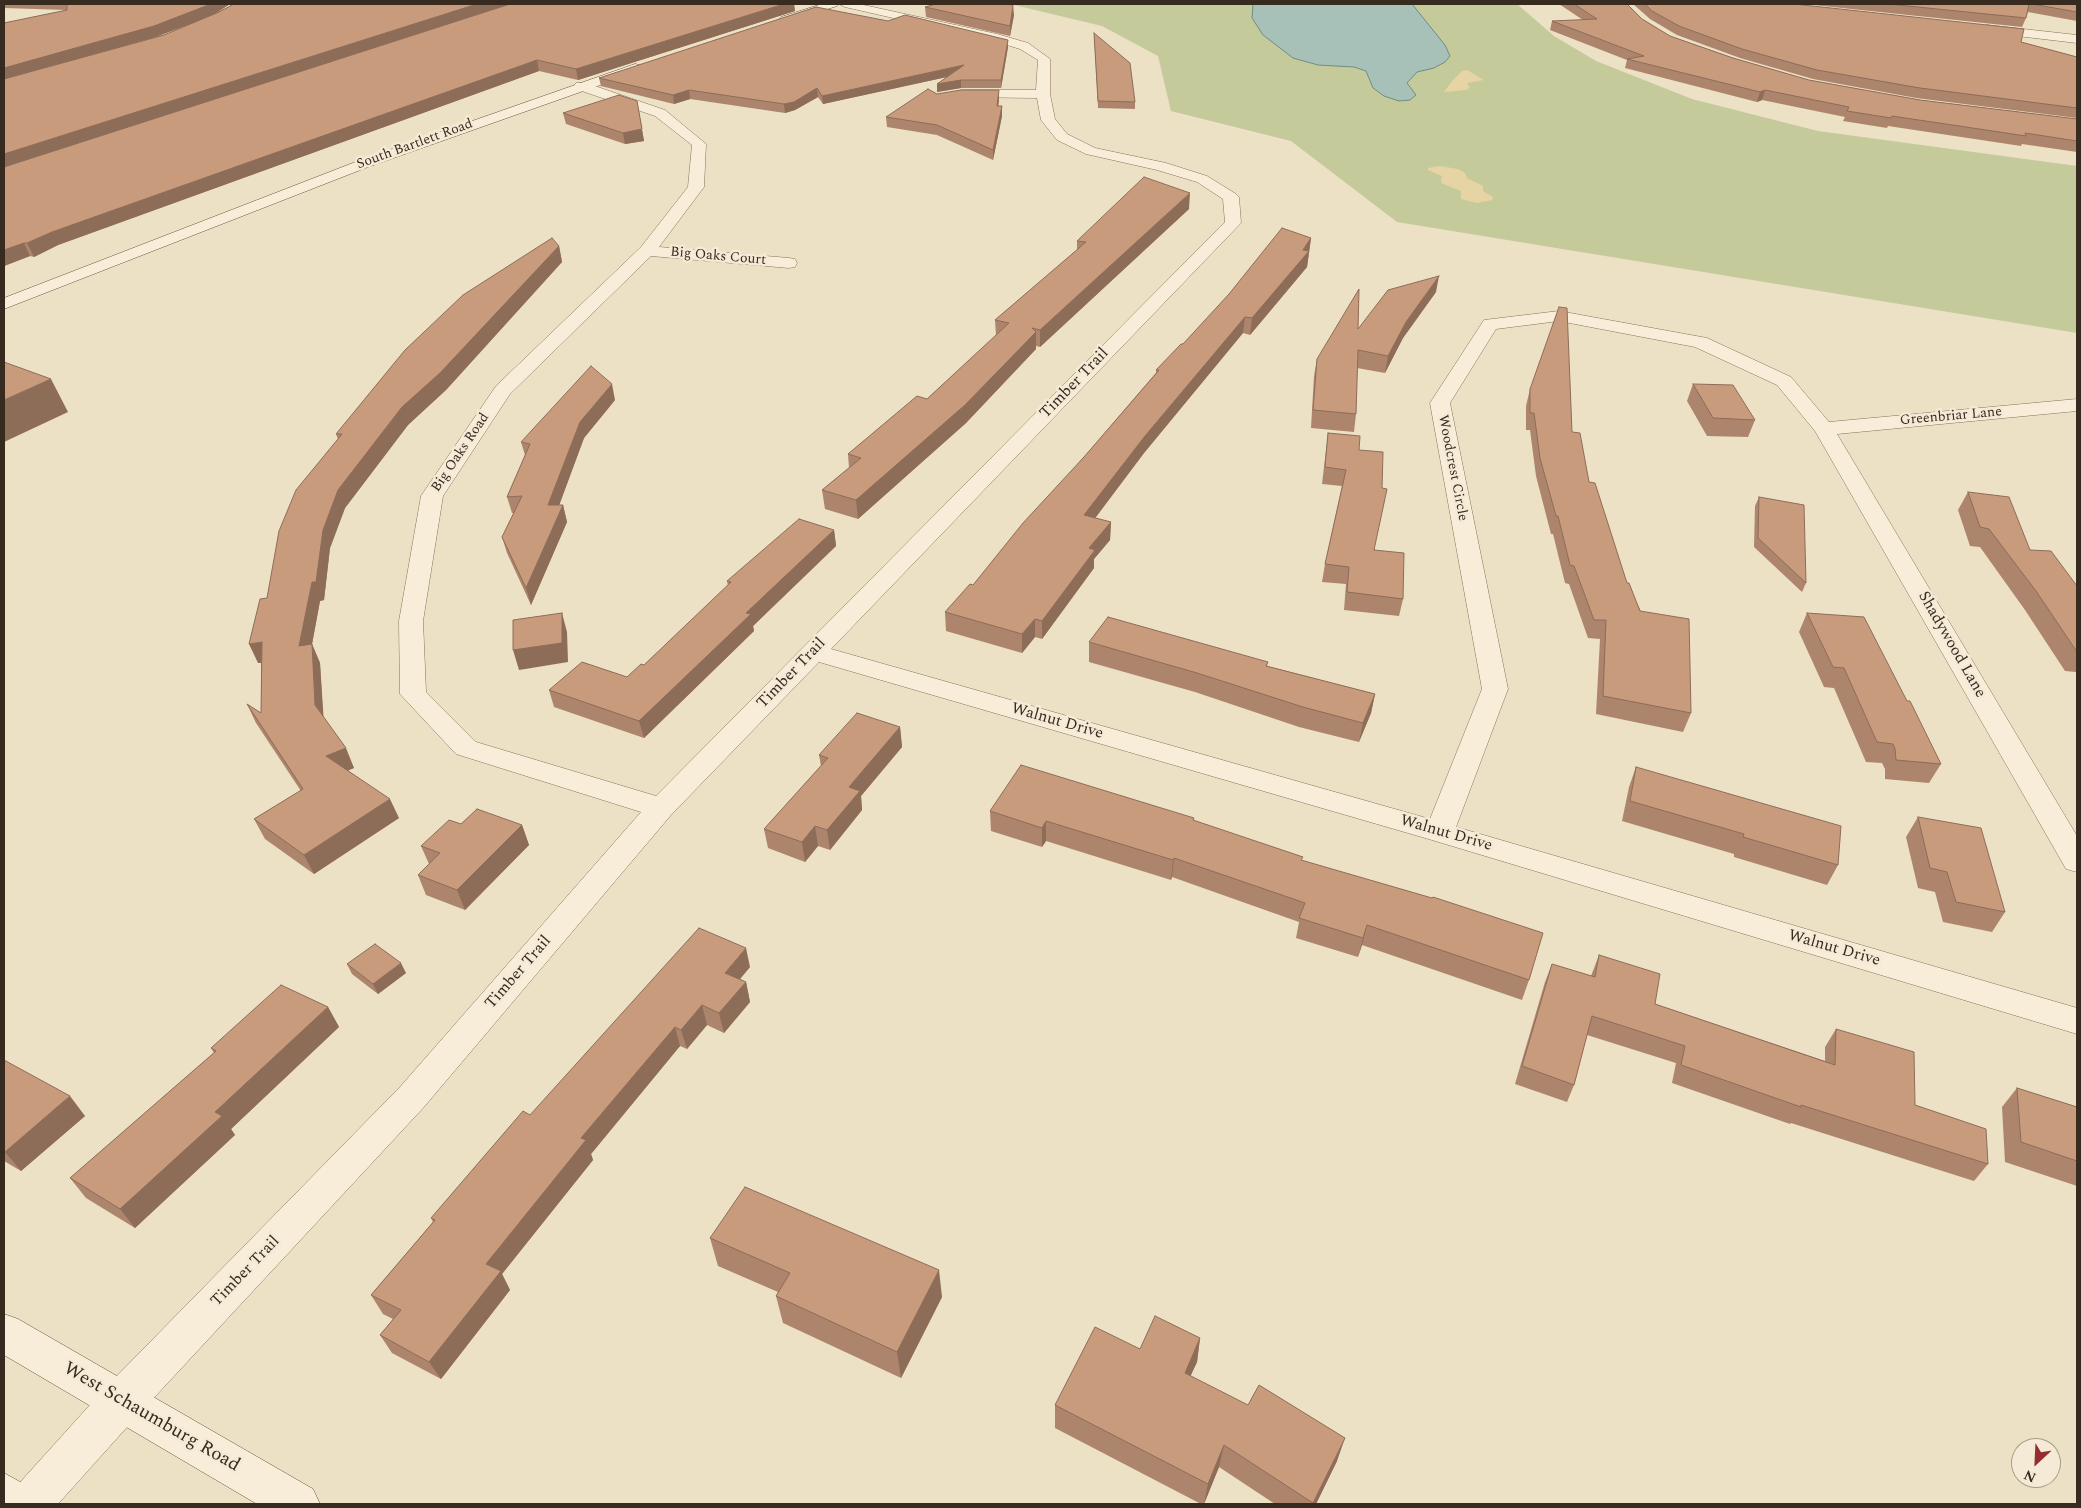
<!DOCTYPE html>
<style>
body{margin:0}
#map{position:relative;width:2081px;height:1508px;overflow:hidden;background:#ece0c5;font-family:Spectral,serif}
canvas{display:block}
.frame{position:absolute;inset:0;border:5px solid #372a1f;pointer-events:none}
.north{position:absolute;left:2011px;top:1438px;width:50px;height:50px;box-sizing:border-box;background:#f4ead5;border:1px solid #a89d8c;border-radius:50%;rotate:205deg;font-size:14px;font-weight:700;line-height:20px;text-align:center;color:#372a1f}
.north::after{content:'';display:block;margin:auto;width:18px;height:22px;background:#932f32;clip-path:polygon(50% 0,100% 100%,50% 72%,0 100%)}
</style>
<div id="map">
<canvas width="2081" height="1508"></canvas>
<div class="frame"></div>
<div class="north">N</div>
</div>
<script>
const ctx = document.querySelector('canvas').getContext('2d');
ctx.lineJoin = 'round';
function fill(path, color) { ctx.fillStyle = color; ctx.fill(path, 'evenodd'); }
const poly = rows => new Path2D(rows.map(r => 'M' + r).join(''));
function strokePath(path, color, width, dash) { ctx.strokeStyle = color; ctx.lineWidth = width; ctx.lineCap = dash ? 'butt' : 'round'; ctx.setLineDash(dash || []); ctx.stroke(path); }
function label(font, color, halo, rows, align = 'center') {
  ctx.font = font + ' Spectral,serif'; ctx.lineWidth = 5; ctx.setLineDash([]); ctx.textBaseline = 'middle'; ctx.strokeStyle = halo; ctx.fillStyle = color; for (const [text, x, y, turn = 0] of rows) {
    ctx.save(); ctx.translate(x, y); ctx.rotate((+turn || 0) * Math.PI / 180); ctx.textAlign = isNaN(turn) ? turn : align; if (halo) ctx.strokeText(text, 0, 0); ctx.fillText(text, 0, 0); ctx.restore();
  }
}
const green = poly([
 [1010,4,1517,4,1554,36,1596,61,1692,99,1818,131,2077,166,2077,333,1397,222,1291,141,1171,111,1158,56,1102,26]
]);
const sand = poly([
 [1467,70,1484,80,1467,83,1470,88,1466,90,1444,92,1453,80,1462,71],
 [1439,166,1458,169,1465,173,1467,178,1483,186,1483,191,1493,197,1492,200,1477,203,1461,199,1461,191,1441,183,1442,176,1428,170,1428,168]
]);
const water = poly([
 [1253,4,1412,4,1445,45,1450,56,1445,62,1434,68,1417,72,1407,83,1416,95,1410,100,1399,101,1384,96,1373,88,1366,71,1354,67,1318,65,1293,58,1263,35,1252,18,1253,4]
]);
const minor = poly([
 [839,4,859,4,997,34,1028,43,1050,59,1050,94,1055,119,1067,134,1095,148,1166,163,1207,176,1236,194,1239,197,1241,223,831,649,1430,819,1482,689,1430,403,1484,320,1559,311,1707,338,1791,377,1829,422,2077,399,2077,411,1837,434,2077,836,2077,872,2066,869,1815,431,1777,385,1695,347,1559,321,1496,329,1450,403,1508,689,1456,827,2077,1008,2077,1034,1432,840,819,662,671,815,424,1107,137,1416,58,1504,7,1504,14,1489,107,1386,400,1087,641,812,456,754,400,694,399,621,421,496,496,386,641,247,688,187,692,145,655,116,576,89,574,86,576,83,586,83,665,110,706,144,704,187,659,247,789,258,795,259,797,263,795,267,789,268,651,256,510,394,443,496,423,621,426,692,476,742,656,796,1225,222,1223,199,1197,182,1157,170,1086,154,1057,140,1041,120,1037,98,957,97,955,94,957,91,962,90,1036,90,1038,60,1020,49,994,41,845,7,839,4],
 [1987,25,2077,35,2077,43,1983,32,1981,29,1987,25]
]);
const secondary = poly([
 [822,4,839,4,837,6,789,21,785,23,779,19,781,17,822,4],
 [635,64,640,65,641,68,640,71,368,167,4,309,4,298,358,161,635,64],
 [4,1314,18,1319,313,1489,320,1504,257,1504,4,1355,4,1314],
 [4,1473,33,1489,40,1504,4,1504,4,1473]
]);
const wall = poly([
 [4,4,230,4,215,14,234,4,794,4,795,11,578,80,539,71,58,245,34,257,30,256,4,266,4,23,67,10,4,8],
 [194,23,164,35,158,36],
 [1559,4,1627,4,1642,19,1670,36,1733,58,1809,80,1920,100,2077,119,2077,152,2022,144,2021,146,1888,126,1887,128,1843,121,1845,117,1762,100,1757,102,1625,68,1627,60,1550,30,1552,21,1583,20],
 [1633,4,1794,4,2021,42,2077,57,2077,118,1916,98,1813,79,1740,58,1677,35,1650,19],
 [1804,4,2077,4,2077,21,2028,12,2026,18,2022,27],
 [925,7,1014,15,1010,36,926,17],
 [1094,33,1135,102,1135,109,1098,108],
 [1008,47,1001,88,961,88,937,92,937,84,947,77,823,104,818,97,795,110,785,113,690,99,674,104,601,86,599,78],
 [999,90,999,100,998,106,1002,106,1002,116,993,160,937,135,887,127,886,117,937,94],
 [637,101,644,141,625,144,566,124,563,113],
 [1189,209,1040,347,1036,346,1036,349,966,423,858,519,825,509,822,490,849,468,848,454,927,399,996,336,995,320,1077,250,1077,241],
 [1311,238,1307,267,1250,335,1243,333,1144,453,1095,518,1111,522,1110,540,1094,559,1094,568,1042,639,1035,637,1022,653,946,631,945,612,973,585,1084,457,1156,373,1156,370,1183,344],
 [559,246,562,262,446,390,408,425,345,508,330,548,324,600,320,601,312,644,320,663,323,717,354,768,348,770,399,818,314,874,265,839,254,819,301,791,256,723,247,704,261,713,261,663,258,663,267,598,338,439,336,434],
 [1436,292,1403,338,1385,373,1357,368,1356,414,1354,432,1311,428,1314,376,1317,359,1358,329],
 [1693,384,1755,420,1748,437,1707,436,1687,401],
 [1530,389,1572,432,1589,482,1627,583,1691,713,1683,732,1596,714,1600,639,1588,638,1569,584,1565,583,1553,534,1551,534,1536,476,1530,430,1526,430,1526,406],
 [615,400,584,438,559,505,563,505,567,522,531,605,507,553,502,537,514,513,512,513,507,497,525,455,521,442],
 [1328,433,1359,450,1375,550,1403,599,1399,616,1344,610,1346,584,1322,582,1325,564,1342,486,1322,484],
 [1968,492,2030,550,2077,586,2077,675,2076,672,2065,671,2025,610,1980,547,1970,546,1958,510],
 [1759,497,1806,583,1802,592,1754,547,1755,506],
 [834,530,836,546,753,626,754,631,644,738,554,707,549,690,627,677,644,665,728,586,727,581],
 [1807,613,1907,701,1941,764,1929,783,1885,779,1885,769,1882,763,1866,762,1834,688,1824,687,1799,632],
 [1089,642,1268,662,1267,666,1375,694,1371,713,1359,742,1299,727,1195,692,1089,662],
 [900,727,902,747,861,796,862,810,830,850,818,846,805,862,768,848,764,829,821,766,819,755],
 [1636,767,1838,865,1827,885,1734,857,1734,854,1622,821,1629,787],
 [990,811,1194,821,1302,861,1529,980,1522,1000,1362,945,1358,957,1296,938,1299,922,1172,877,1171,880,1046,841,1042,847,991,831],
 [1918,817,2005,912,1992,932,1943,922,1935,892,1918,888,1906,837],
 [461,824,522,825,529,845,465,910,426,895,418,875,429,864,421,846],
 [1599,955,1655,1004,1825,1061,1825,1047,1836,1029,1915,1105,1988,1164,1974,1181,1791,1123,1790,1124,1672,1083,1676,1063,1587,1035,1574,1085,1567,1102,1515,1084,1545,982,1552,964,1591,976],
 [347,964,406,973,378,994,352,974],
 [750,967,740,979,746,982,750,1002,724,1033,707,1025,687,1049,680,1046,591,1154,593,1160,502,1274,510,1290,441,1379,392,1353,380,1335,393,1319,383,1314,371,1295,433,1222,431,1218,530,1115],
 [328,1007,339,1027,231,1129,235,1135,135,1228,86,1198,70,1178,214,1053,211,1048],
 [4,1060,85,1116,21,1171,4,1161],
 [2017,1088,2077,1107,2077,1186,2005,1162,2002,1107],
 [710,1238,942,1297,901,1378,783,1323,776,1296,778,1292,718,1266],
 [1200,1338,1197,1362,1190,1376,1337,1461,1316,1504,1275,1504,1219,1467,1204,1504,1201,1504,1055,1428,1055,1405,1140,1349]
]);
const shadedWall = poly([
 [211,4,230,4,213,15,158,36,4,80,4,68],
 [477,4,511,4,4,168,4,154],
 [784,4,794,4,795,11,578,80,576,69],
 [1013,5,1014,15,1010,36,1010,26],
 [1008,40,1008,47,1001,88,1001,80],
 [537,60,539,71,58,245,34,257,27,243,52,232],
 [964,65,965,73,823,104,822,96],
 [961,80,961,88,937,92,937,84],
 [817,88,818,97,795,110,785,113,784,104],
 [689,90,690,99,674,104,673,95],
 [999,90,999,100,997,116,997,106],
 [1765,90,1762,100,1757,102,1760,92],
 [1002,106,1002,116,993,160,993,150],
 [639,113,644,141,625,144,623,133],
 [1190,193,1189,209,1040,347,1040,330],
 [1311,238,1307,267,1250,335,1252,318],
 [24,243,30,256,4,266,4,250],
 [559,246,562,262,446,390,408,425,345,508,330,548,324,600,320,601,308,666,299,646,323,530,338,490,402,407],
 [1439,276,1436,292,1403,338,1385,373,1388,356,1406,322],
 [1245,317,1243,333,1144,453,1084,533,1084,515,1145,436],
 [1036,332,1036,349,966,423,858,519,856,500],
 [51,379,68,412,4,442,4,400],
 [612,384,615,400,584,438,553,522,548,505,580,422],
 [563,505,567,522,531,605,526,588],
 [1111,522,1110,540,1094,559,1094,568,1042,639,1042,621,1089,548],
 [834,530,836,546,753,626,754,631,644,738,639,721,746,613],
 [562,613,567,632,568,662,519,670,513,650],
 [1035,619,1035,637,1022,653,1022,634],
 [262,642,270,661,258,663,249,644],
 [312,644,320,663,324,724,315,705],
 [1375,694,1371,713,1359,742,1363,723],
 [900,727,902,747,861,796,862,810,830,850,827,830,849,787],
 [346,748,354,768,335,776,326,756],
 [390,799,399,818,314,874,304,855],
 [1046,821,1046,841,1042,847,1042,828],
 [522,825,529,845,465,910,457,890],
 [815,826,818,846,805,862,802,842],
 [1174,858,1172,877,1171,880,1173,860],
 [1367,925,1362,945,1358,957,1363,938],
 [746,948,750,967,729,992,725,973],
 [401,963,406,973,378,994,373,984],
 [746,982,750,1002,724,1033,719,1013],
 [702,1005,707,1025,687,1049,681,1030],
 [328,1007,339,1027,231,1129,235,1135,135,1228,120,1209,215,1112],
 [675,1027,680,1046,591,1154,593,1160,502,1274,510,1290,441,1379,429,1362,486,1264,581,1138],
 [70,1096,85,1116,21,1171,5,1152],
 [939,1270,942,1297,901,1378,897,1352],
 [1200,1338,1197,1362,1181,1397,1185,1373],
 [1345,1438,1337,1461,1316,1504,1313,1504],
 [1224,1445,1219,1467,1204,1504,1208,1484]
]);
const building = poly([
 [67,4,211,4,154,26,4,68,4,23,67,10,67,4],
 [234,4,477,4,4,154,4,79,164,35,219,12,234,4],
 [510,4,784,4,576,69,537,60,52,232,27,243,24,243,4,250,4,167,510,4],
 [936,4,1006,4,1013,5,1010,26,925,7,936,4],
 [1574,4,1627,4,1642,19,1670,36,1733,58,1809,80,1920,100,2077,119,2077,141,2025,133,2026,136,1892,116,1891,118,1847,111,1849,107,1765,90,1760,92,1627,59,1644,56,1552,21,1597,19,1574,4],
 [1645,4,1794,4,2024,29,2021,42,2077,57,2077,108,1920,88,1817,70,1742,49,1679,26,1652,11,1645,4],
 [1888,4,2029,4,2026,18,1888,4],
 [2032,4,2077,4,2077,12,2032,4],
 [816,7,888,21,905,15,1008,40,1001,80,961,80,937,84,964,65,822,96,817,88,794,102,784,104,689,90,673,95,599,78,816,7],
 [1094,33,1130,63,1135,102,1098,101,1094,33],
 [928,89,937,94,961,90,999,90,997,106,1002,106,993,150,937,125,886,117,928,89],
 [619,95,637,101,642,129,623,133,563,113,619,95],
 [1144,177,1190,193,1040,330,1032,328,1036,332,965,405,856,500,822,490,861,458,848,454,917,396,927,399,1009,323,995,320,1086,242,1077,241,1144,177],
 [1282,228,1311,238,1303,250,1309,251,1252,318,1245,317,1145,436,1084,515,1111,522,1089,548,1095,550,1042,621,1035,619,1022,634,945,612,970,584,973,585,1023,523,1084,457,1159,370,1156,370,1181,344,1183,344,1229,294,1282,228],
 [552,238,559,246,440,373,402,407,338,490,323,530,316,582,312,582,299,646,312,644,315,705,346,748,326,756,390,799,304,855,254,819,303,789,247,704,261,713,262,642,249,644,260,599,267,598,279,531,296,490,342,434,336,434,405,350,463,295,552,238],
 [1439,276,1406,322,1388,356,1358,350,1356,414,1313,410,1317,359,1359,289,1358,329,1388,290,1439,276],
 [1559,307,1567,308,1572,432,1580,433,1589,482,1595,483,1627,583,1629,583,1640,611,1689,619,1691,713,1603,696,1606,620,1594,620,1574,566,1570,565,1558,516,1556,516,1540,458,1534,413,1530,413,1530,389,1559,307],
 [4,362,51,379,4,400,4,362],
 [591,366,612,384,580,422,548,505,563,505,526,588,502,537,522,496,507,497,530,444,521,442,591,366],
 [1693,384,1733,385,1755,420,1713,418,1693,384],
 [1328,433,1360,436,1359,450,1383,452,1382,488,1387,489,1374,550,1404,553,1403,599,1347,592,1349,567,1325,564,1346,470,1325,467,1328,433],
 [1968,492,2009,497,2030,550,2051,551,2077,586,2077,652,2036,591,1989,529,1980,527,1968,492],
 [1759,497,1804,505,1806,583,1758,538,1759,497],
 [799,519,834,530,746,613,751,614,639,721,549,690,582,662,627,677,641,664,644,665,731,582,727,581,799,519],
 [562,613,562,643,513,650,513,620,562,613],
 [1807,613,1864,617,1907,701,1910,701,1941,764,1896,760,1895,749,1893,744,1877,742,1844,668,1833,667,1807,613],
 [1108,617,1268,662,1266,666,1375,694,1363,723,1303,707,1197,673,1089,642,1108,617],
 [857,713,900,727,849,787,860,791,827,830,815,826,802,842,764,829,828,758,819,755,857,713],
 [1021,765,1194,818,1193,820,1303,857,1301,860,1432,898,1433,897,1543,933,1529,980,1367,925,1363,938,1299,918,1305,903,1174,858,1173,860,1046,821,1042,828,990,811,1021,765],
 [1636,767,1841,826,1838,865,1743,837,1744,834,1630,801,1636,767],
 [477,809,522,825,457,890,418,875,440,853,421,846,449,820,461,824,477,809],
 [1918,817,1981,828,2005,912,1956,902,1947,872,1930,868,1918,817],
 [699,928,746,948,725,973,746,982,719,1013,702,1005,681,1030,675,1027,581,1138,586,1140,486,1264,501,1271,429,1362,380,1335,401,1310,371,1295,435,1220,431,1218,523,1111,530,1115,699,928],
 [375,944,401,963,373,984,347,964,375,944],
 [1599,955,1660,974,1655,1004,1835,1065,1836,1029,1914,1052,1915,1105,1986,1129,1988,1164,1801,1105,1801,1107,1681,1065,1685,1046,1592,1016,1574,1085,1522,1066,1552,964,1595,977,1599,955],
 [281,985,328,1007,215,1112,222,1116,120,1209,70,1178,216,1051,211,1048,281,985],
 [4,1060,70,1096,5,1152,4,1152,4,1060],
 [2017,1088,2077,1107,2077,1161,2021,1142,2017,1088],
 [745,1187,939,1270,897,1352,776,1296,790,1273,710,1238,745,1187],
 [1155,1316,1200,1338,1185,1373,1248,1405,1259,1385,1345,1438,1313,1503,1224,1445,1208,1484,1055,1405,1095,1327,1140,1349,1155,1316]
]);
const farStreetnames = [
 ["South Bartlett Road",415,145,-20],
 ["Big Oaks Court",718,257,5],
 ["Greenbriar Lane",1951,417,-5],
 ["Big Oaks Road",461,453,-56],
 ["Woodcrest Circle",1452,468,79]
];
const streetNames = [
 ["Timber Trail",1075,384,-46],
 ["Shadywood Lane",1951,645,60],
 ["Timber Trail",792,674,-46],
 ["Walnut Drive",1057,722,16],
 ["Walnut Drive",1446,834,16],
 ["Walnut Drive",1834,949,16],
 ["Timber Trail",519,973,-49],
 ["Timber Trail",246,1272,-46]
];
const nearStreetnames = [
 ["West Schaumburg Road",151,1418,30]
];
fill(green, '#c5ca9a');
fill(sand, '#e7d4a4');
fill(water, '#a7c0b8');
strokePath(water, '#6e8e85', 1);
strokePath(minor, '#87725c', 1);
strokePath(secondary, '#68533f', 1);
fill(minor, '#f7edd8');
fill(secondary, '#f7edd8');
fill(wall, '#ad856c');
fill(shadedWall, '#8d6c58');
fill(building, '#c99b7d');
strokePath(building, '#8d6c58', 1);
label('14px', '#372a1f', '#f4ead5', farStreetnames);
label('16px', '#372a1f', '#f4ead5', streetNames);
label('19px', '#372a1f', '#f4ead5', nearStreetnames);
</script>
